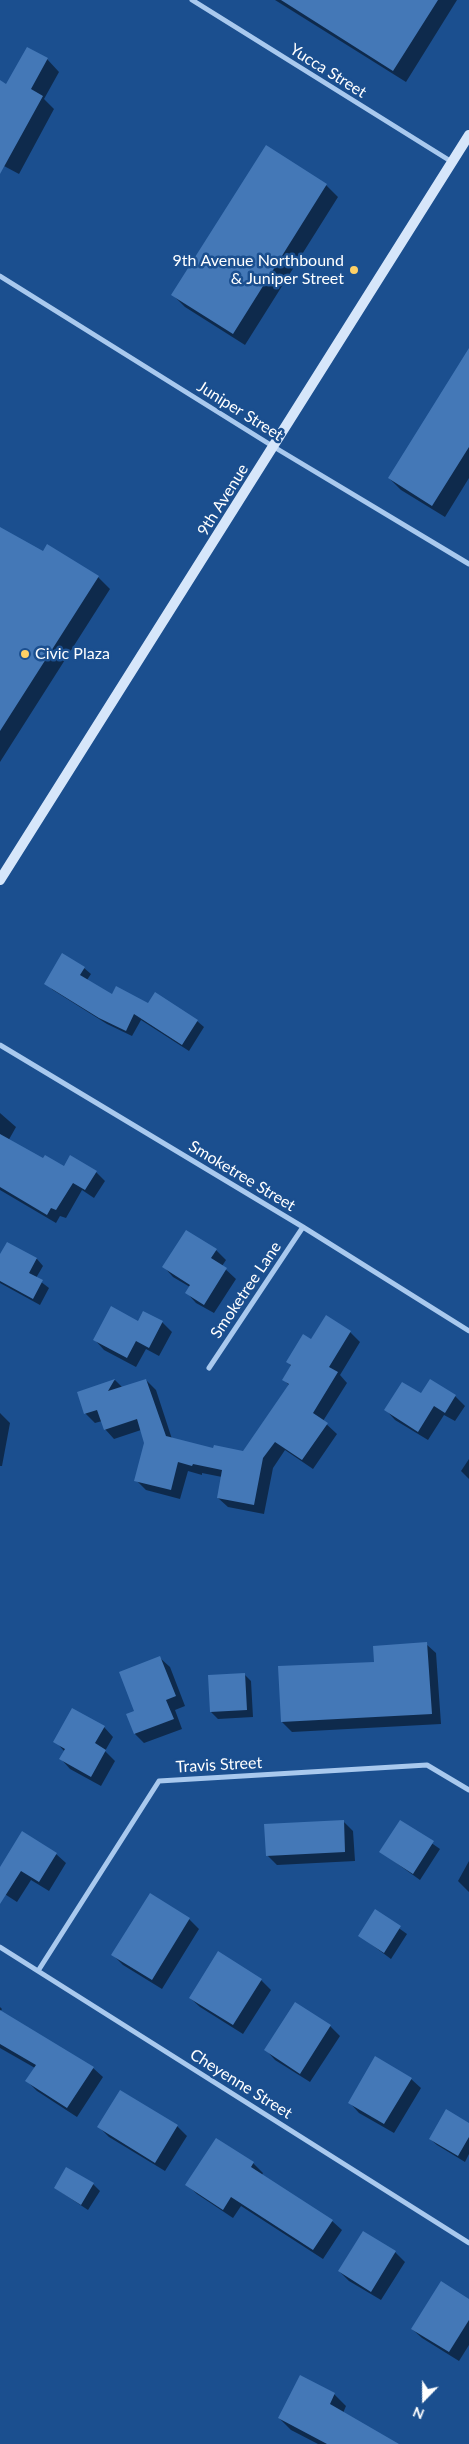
<!DOCTYPE html>
<style>
body{margin:0}
#map{position:relative;width:469px;height:2444px;overflow:hidden;background:#1b4f8f;font-family:Lato,sans-serif}
canvas{display:block}
.north{position:absolute;left:399px;top:2374px;width:50px;height:50px;-webkit-text-stroke:4px #1b4f8f;paint-order:stroke;rotate:202deg;font-size:14px;font-weight:700;line-height:20px;text-align:center;color:#fff}
.north::after{content:'';display:block;margin:auto;width:18px;height:22px;background:#fff;clip-path:polygon(50% 0,100% 100%,50% 72%,0 100%)}
</style>
<div id="map">
<canvas width="469" height="2444"></canvas>
<div class="north">N</div>
</div>
<script>
const ctx = document.querySelector('canvas').getContext('2d');
ctx.lineJoin = 'round';
function fill(path, color) { ctx.fillStyle = color; ctx.fill(path, 'evenodd'); }
const poly = rows => new Path2D(rows.map(r => 'M' + r).join(''));
function strokePath(path, color, width, dash) { ctx.strokeStyle = color; ctx.lineWidth = width; ctx.lineCap = dash ? 'butt' : 'round'; ctx.setLineDash(dash || []); ctx.stroke(path); }
function label(font, color, halo, rows, align = 'center') {
  ctx.font = font + ' Lato,sans-serif'; ctx.lineWidth = 5; ctx.setLineDash([]); ctx.textBaseline = 'middle'; ctx.strokeStyle = halo; ctx.fillStyle = color; for (const [text, x, y, turn = 0] of rows) {
    ctx.save(); ctx.translate(x, y); ctx.rotate((+turn || 0) * Math.PI / 180); ctx.textAlign = isNaN(turn) ? turn : align; if (halo) ctx.strokeText(text, 0, 0); ctx.fillText(text, 0, 0); ctx.restore();
  }
}
const shadow = poly([
 [275,0,457,0,406,82],
 [47,59,59,72,44,99,54,109,19,174,4,166,0,173,0,82,7,86],
 [326,185,338,197,245,345,185,307,173,295],
 [469,351,469,478,445,517,401,490,389,478],
 [0,528,44,553,98,577,110,589,0,762],
 [84,968,91,974,87,980,112,995,149,1004,197,1021,204,1027,189,1051,141,1020,132,1036,107,1024,53,990,46,983],
 [0,1113,16,1127,2,1152,0,1151],
 [44,1160,65,1168,96,1172,105,1181,94,1198,82,1190,66,1218,60,1216,56,1223,0,1190,0,1162],
 [216,1250,226,1260,222,1266,236,1279,214,1313,196,1303,187,1293,190,1287,173,1277,164,1267],
 [0,1257,37,1259,43,1266,36,1278,49,1288,40,1305,0,1283],
 [139,1322,162,1322,172,1332,159,1356,146,1349,136,1367,104,1350,95,1340],
 [350,1332,360,1342,340,1375,347,1383,323,1421,337,1434,313,1469,285,1450,273,1468,264,1514,228,1507,218,1498,222,1477,202,1473,202,1475,188,1471,180,1499,146,1490,136,1480,145,1443,141,1430,114,1439,105,1429,102,1421,95,1423,85,1413,78,1393,115,1380,123,1388,146,1380,156,1390,172,1439,214,1449,243,1452,289,1385,283,1379,291,1366,288,1362,312,1340],
 [421,1395,455,1396,465,1406,455,1421,444,1415,428,1440,395,1420,386,1410],
 [0,1413,10,1423,2,1466,0,1466],
 [469,1459,469,1479,461,1471],
 [426,1644,436,1653,441,1724,292,1732,282,1722],
 [160,1658,170,1667,185,1706,175,1710,182,1729,144,1743,135,1734,135,1712],
 [244,1674,251,1681,253,1717,218,1719,211,1712],
 [104,1727,113,1737,105,1751,115,1761,101,1786,70,1769,61,1759,65,1752,55,1741],
 [343,1821,353,1831,355,1861,277,1865,267,1855],
 [400,1821,440,1849,420,1880,381,1852],
 [56,1854,66,1863,49,1891,31,1880,17,1902,0,1891,0,1869],
 [469,1861,469,1892,458,1881],
 [375,1911,407,1934,391,1959,360,1936],
 [189,1919,199,1929,162,1989,123,1965,113,1955],
 [219,1953,261,1980,271,1990,243,2034,200,2007,190,1998],
 [295,2004,330,2026,340,2036,310,2082,275,2060,266,2050],
 [0,2007,2,2009,0,2012,93,2068,103,2077,77,2117,37,2091,27,2081,35,2068,0,2048],
 [411,2079,421,2088,394,2133,359,2113,350,2103],
 [121,2092,177,2126,187,2136,165,2171,109,2137,99,2127],
 [469,2124,469,2154,465,2162,437,2145,430,2139],
 [253,2163,263,2173,262,2175,332,2221,342,2230,323,2259,241,2206,233,2218,197,2194,187,2185],
 [93,2184,100,2191,88,2210,55,2188],
 [395,2252,405,2262,381,2300,349,2281,339,2271],
 [469,2301,469,2345,459,2361,422,2338,412,2329],
 [334,2394,346,2406,343,2413,396,2444,318,2444,291,2430,279,2418]
]);
const building = poly([
 [281,0,438,0,393,71],
 [27,47,48,58,31,89,43,96,0,174,0,80,6,84],
 [266,145,327,184,233,334,171,295],
 [469,348,469,447,432,506,388,478],
 [0,527,43,551,47,544,99,576,0,731],
 [62,953,85,967,80,975,112,994,116,986,148,1003,155,992,198,1020,182,1045,134,1014,126,1031,99,1018,44,984],
 [0,1134,43,1158,45,1155,64,1166,70,1155,97,1171,85,1190,73,1183,56,1210,51,1208,47,1215,0,1187],
 [186,1230,217,1249,211,1258,227,1268,204,1305,185,1293,190,1285,162,1267],
 [7,1242,37,1258,29,1273,43,1280,33,1299,0,1281,0,1254],
 [111,1306,138,1321,143,1311,163,1321,149,1348,136,1341,127,1358,93,1340],
 [326,1315,351,1331,329,1367,338,1372,313,1413,328,1423,302,1460,275,1442,263,1458,254,1505,217,1498,222,1470,193,1464,192,1466,178,1462,171,1490,134,1481,144,1443,137,1419,104,1430,97,1410,84,1414,77,1392,115,1379,108,1391,146,1379,166,1436,213,1448,214,1445,243,1451,289,1384,282,1380,291,1365,286,1362,303,1334,311,1339],
 [430,1379,456,1395,445,1413,434,1406,418,1432,384,1410,402,1382,421,1393],
 [427,1642,432,1714,281,1722,278,1666,374,1662,373,1646],
 [160,1656,176,1696,166,1700,174,1719,134,1734,126,1714,134,1711,119,1672],
 [245,1673,247,1710,210,1712,208,1675],
 [72,1708,105,1726,95,1743,106,1750,91,1777,59,1759,65,1749,53,1742],
 [344,1820,345,1852,266,1856,264,1824],
 [400,1820,434,1841,413,1874,379,1852],
 [22,1831,57,1853,39,1882,21,1871,0,1904,0,1867],
 [150,1893,190,1918,152,1980,111,1955],
 [375,1909,401,1926,384,1953,358,1936],
 [218,1951,262,1979,233,2025,189,1998],
 [295,2002,331,2025,300,2074,264,2050],
 [0,2010,94,2067,67,2108,25,2081,36,2065,0,2044],
 [375,2056,412,2078,384,2124,348,2103],
 [120,2090,178,2125,155,2163,97,2127],
 [446,2109,469,2123,469,2137,458,2156,429,2139],
 [216,2138,254,2162,251,2167,333,2220,313,2250,231,2197,223,2210,185,2185],
 [66,2167,94,2183,81,2205,54,2188],
 [363,2231,396,2251,371,2292,338,2271],
 [441,2281,469,2299,469,2320,449,2352,411,2329],
 [300,2375,335,2393,330,2404,399,2444,327,2444,278,2418]
]);
const street = poly([
 [192,0,452,162],
 [0,276,274,447,469,564],
 [0,1045,303,1227,469,1331],
 [209,1368,303,1227],
 [0,1947,469,2243],
 [38,1971,159,1781,427,1765,469,1790]
]);
const secondary = poly([
 [0,880,469,135]
]);
const markers = [
 [354,270,5,"#ffd166"],
 [25,654,5,"#ffd166"]
];
const streetNames = [
 ["Yucca Street",328,71,32],
 ["Juniper Street",240,411,32],
 ["9th Avenue",223,500,-58],
 ["Smoketree Street",242,1176,31],
 ["Smoketree Lane",246,1290,-56],
 ["Travis Street",219,1765,-3],
 ["Cheyenne Street",241,2084,32]
];
const poiNames = [
 ["9th Avenue Northbound",344,261],
 ["& Juniper Street",344,279],
 ["Civic Plaza",35,654,"left"]
];
fill(shadow, '#0007');
fill(building, '#4478b7');
strokePath(street, '#a9c9ee', 5);
strokePath(secondary, '#d6e6fa', 10);
for (const [x, y, r, color] of markers) { const dot = new Path2D(); dot.arc(x, y, r, 0, 2 * Math.PI); ctx.fillStyle = color; ctx.fill(dot); strokePath(dot, '#1b4f8f', 2); }
label('16px', '#fff', '#1b4f8f', streetNames);
label('16px', '#fff', '#1b4f8f', poiNames, 'right');
</script>
